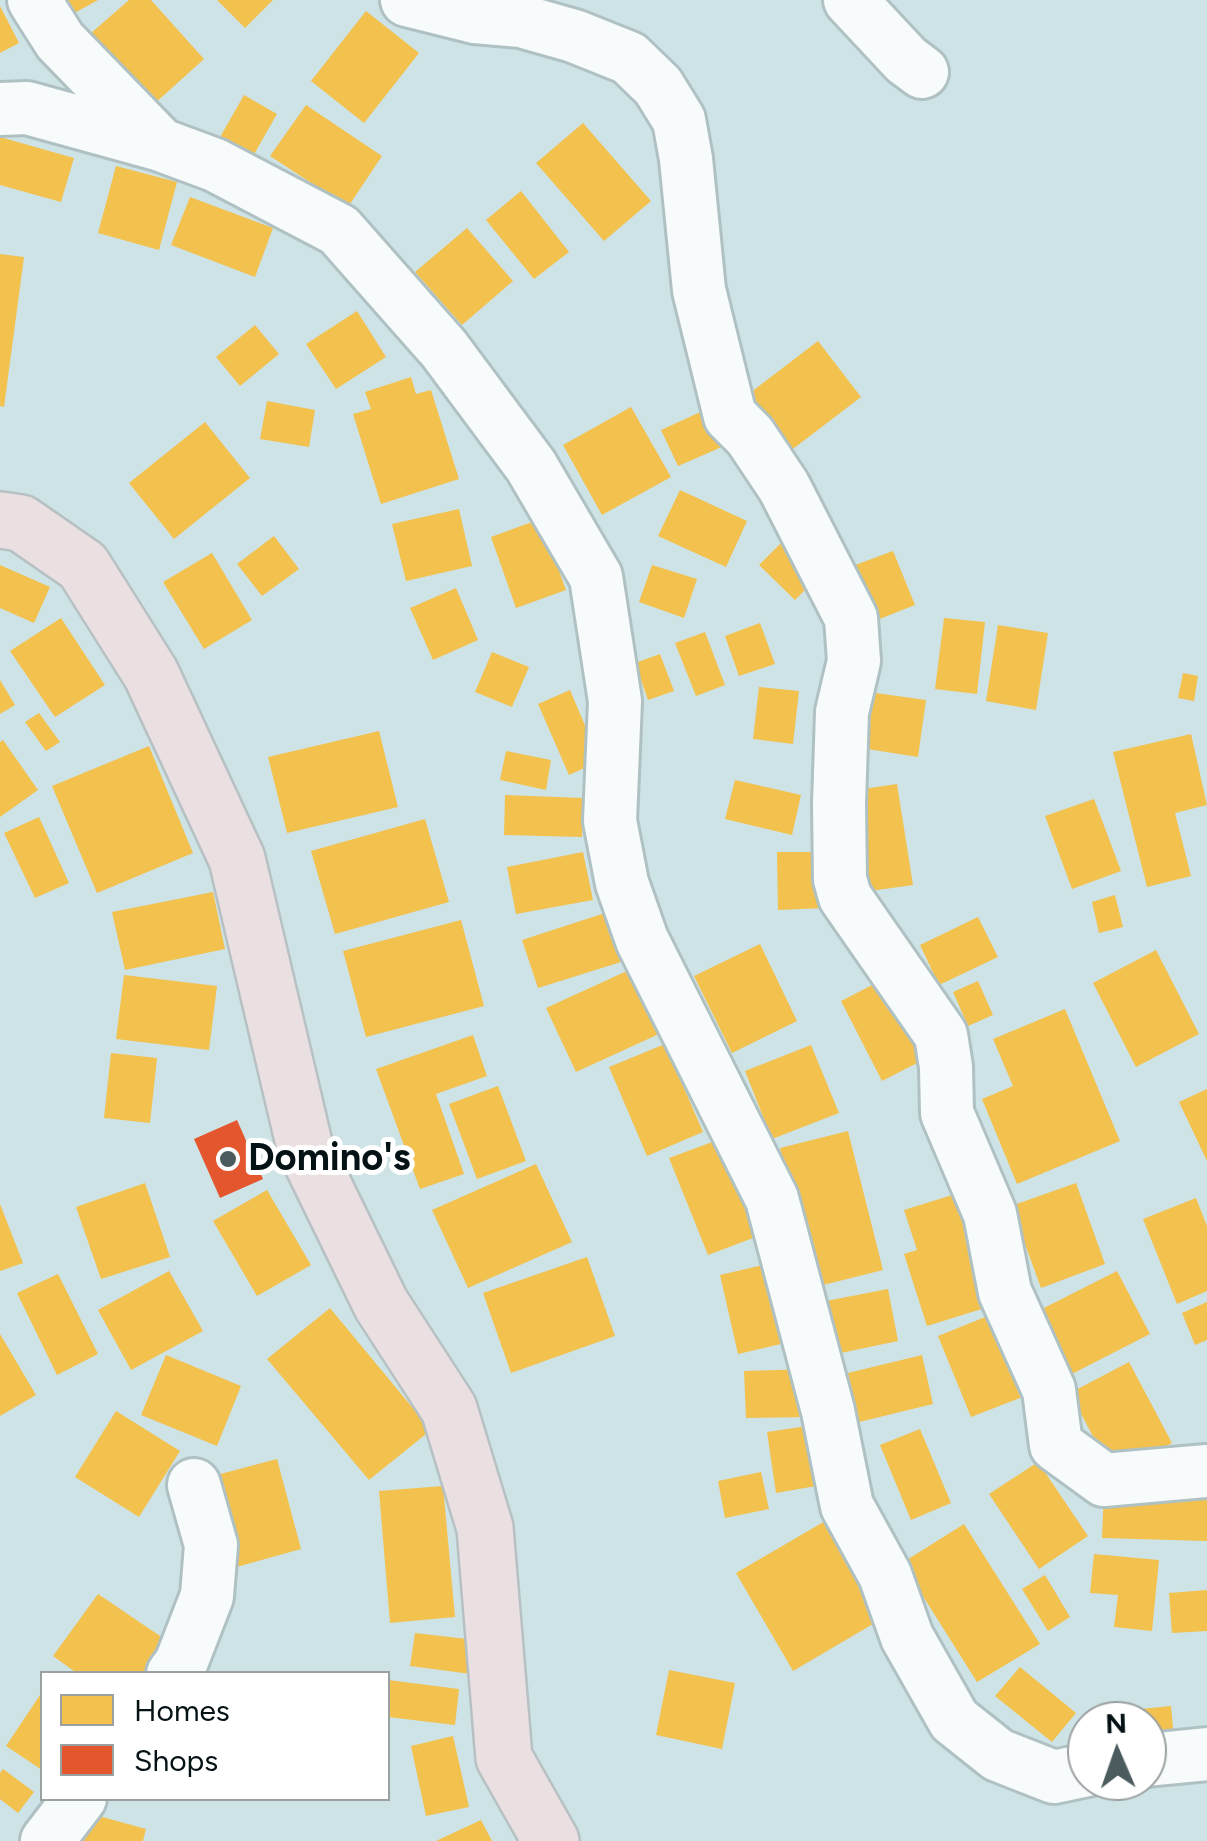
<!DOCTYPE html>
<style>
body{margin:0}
#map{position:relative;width:1207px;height:1841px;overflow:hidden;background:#cee3e6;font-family:Figtree,sans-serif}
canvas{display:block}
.legend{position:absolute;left:40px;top:1671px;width:350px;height:130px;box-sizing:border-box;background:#fff;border:2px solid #9ba0a1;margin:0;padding:12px 18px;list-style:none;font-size:30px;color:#051215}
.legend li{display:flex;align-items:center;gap:20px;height:50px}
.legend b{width:50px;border:2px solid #9ba0a1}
.north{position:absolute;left:1067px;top:1701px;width:100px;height:100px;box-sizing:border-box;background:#fff;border:2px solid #9ba0a1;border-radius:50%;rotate:358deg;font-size:28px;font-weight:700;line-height:40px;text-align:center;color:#051215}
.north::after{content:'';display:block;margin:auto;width:35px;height:45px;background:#4b5b5e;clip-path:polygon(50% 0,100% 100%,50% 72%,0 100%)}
</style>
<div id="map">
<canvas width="1207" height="1841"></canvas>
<ul class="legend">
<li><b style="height:28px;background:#f2c14e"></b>Homes</li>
<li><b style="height:28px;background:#e4572e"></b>Shops</li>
</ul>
<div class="north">N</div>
</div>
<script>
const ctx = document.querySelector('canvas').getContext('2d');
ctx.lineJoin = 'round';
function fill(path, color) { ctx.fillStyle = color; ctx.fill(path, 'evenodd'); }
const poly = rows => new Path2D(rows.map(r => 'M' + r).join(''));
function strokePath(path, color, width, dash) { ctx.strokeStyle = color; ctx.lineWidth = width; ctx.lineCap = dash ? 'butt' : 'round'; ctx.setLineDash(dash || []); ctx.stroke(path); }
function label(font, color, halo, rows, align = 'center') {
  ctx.font = font + ' Figtree,sans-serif'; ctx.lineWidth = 10; ctx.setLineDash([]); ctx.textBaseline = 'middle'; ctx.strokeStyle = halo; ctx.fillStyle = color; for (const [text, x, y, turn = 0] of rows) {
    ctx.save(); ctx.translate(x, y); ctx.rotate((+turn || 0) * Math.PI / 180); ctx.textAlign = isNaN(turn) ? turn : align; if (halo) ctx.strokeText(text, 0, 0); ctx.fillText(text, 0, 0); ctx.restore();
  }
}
const homes = poly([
 [48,0,98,0,60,21],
 [129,0,151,0,204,59,153,105,90,34],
 [217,0,273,0,245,28],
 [0,6,19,43,0,53],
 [366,11,419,53,364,123,311,81],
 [244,95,277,114,252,158,219,139],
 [306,105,382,156,348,207,270,156],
 [583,123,651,201,604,241,536,163],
 [0,137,74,158,61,202,0,185],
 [116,166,177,182,159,250,98,233],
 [521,191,569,252,534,279,486,220],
 [190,197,273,228,255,277,171,245],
 [467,228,513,281,462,325,415,272],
 [0,254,24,257,4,407,0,406],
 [357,311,386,357,336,389,306,344],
 [255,325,279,354,240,386,216,357],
 [818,341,861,397,785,455,742,399],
 [411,377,416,394,431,390,459,479,381,504,353,414,371,409,365,392],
 [267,401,315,410,309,447,260,439],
 [631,407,671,477,602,515,563,445],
 [707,409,724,446,678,466,661,430],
 [205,422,250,478,174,539,129,483],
 [680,490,747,521,726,567,658,536],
 [459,509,472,566,406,581,392,524],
 [540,519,566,590,516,608,491,537],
 [274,536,299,569,262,596,237,564],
 [784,540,820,575,795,600,759,565],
 [893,551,915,605,872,622,850,567],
 [212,553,252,620,204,649,163,582],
 [0,565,50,587,34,623,0,608],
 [652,565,697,579,684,618,639,602],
 [456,588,478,640,433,660,410,608],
 [61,618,105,685,55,717,10,651],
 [944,618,985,622,977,694,935,689],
 [760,623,775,664,739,676,725,636],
 [998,625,1048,633,1036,710,986,701],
 [705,632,725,685,696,696,675,643],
 [492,652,529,667,512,707,475,692],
 [660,654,674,691,648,700,635,663],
 [1183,673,1198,676,1194,701,1178,698],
 [0,680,15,705,0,714],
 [759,687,799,691,793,744,753,739],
 [570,690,600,761,569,775,538,704],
 [868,692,926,700,918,757,861,748],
 [39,713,60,742,46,751,25,722],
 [379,731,398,807,287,833,268,757],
 [1191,734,1207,805,1175,813,1191,876,1147,887,1113,752],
 [3,740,38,790,0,817,0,742],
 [149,746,193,853,97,893,52,786],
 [506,751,551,760,546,790,500,780],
 [735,780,801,795,792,835,725,819],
 [897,784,913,885,863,892,849,791],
 [505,795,583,798,582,837,504,835],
 [1094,799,1121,871,1072,889,1045,816],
 [39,817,69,883,35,898,4,833],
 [425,819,449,902,335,934,311,851],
 [583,852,593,900,516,914,507,867],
 [777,852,824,852,825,908,778,910],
 [213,892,225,949,125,970,112,912],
 [1115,895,1123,927,1099,933,1092,902],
 [608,912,624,961,538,988,522,940],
 [978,917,998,957,939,985,920,945],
 [461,920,484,1006,366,1037,343,951],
 [760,944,797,1021,732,1053,694,976],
 [1156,950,1199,1034,1136,1067,1093,983],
 [629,970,659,1034,576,1072,546,1008],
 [124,975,217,986,209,1050,116,1039],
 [882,980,923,1060,882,1081,841,1001],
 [978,981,993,1015,968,1026,953,992],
 [1065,1009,1120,1141,1017,1184,982,1099,1013,1086,993,1039],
 [473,1035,487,1076,436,1094,464,1174,420,1189,376,1069],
 [665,1044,703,1132,647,1156,609,1067],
 [811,1045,839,1113,772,1139,745,1071],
 [111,1053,157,1058,150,1123,104,1118],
 [498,1086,526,1161,477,1179,449,1104],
 [1207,1089,1207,1161,1179,1102],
 [848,1131,883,1270,815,1287,780,1148],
 [723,1138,761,1235,708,1255,669,1158],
 [536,1164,572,1242,468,1288,432,1210],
 [145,1183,170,1257,101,1279,76,1207],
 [1076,1183,1105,1264,1041,1288,1011,1206],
 [267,1190,311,1265,257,1296,213,1221],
 [965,1191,1001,1303,927,1326,904,1254,917,1250,904,1210],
 [1196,1198,1207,1226,1207,1291,1177,1304,1143,1219],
 [0,1204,23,1263,0,1271],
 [587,1257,615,1336,511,1373,483,1293],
 [776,1262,794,1341,738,1354,720,1275],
 [169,1271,203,1331,131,1370,98,1310],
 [1117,1271,1150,1334,1066,1377,1034,1313],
 [58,1274,98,1354,57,1375,17,1293],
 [888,1289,898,1341,836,1354,826,1301],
 [1207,1302,1207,1340,1195,1345,1182,1313],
 [330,1308,431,1430,369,1480,267,1359],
 [1005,1309,1038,1391,971,1417,938,1336],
 [0,1334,36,1395,0,1416],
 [166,1355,241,1386,217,1446,141,1415],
 [922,1355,933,1404,859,1422,848,1373],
 [1129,1362,1172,1443,1113,1474,1070,1393],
 [811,1369,811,1417,746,1418,744,1371],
 [116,1411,180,1451,139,1517,75,1477],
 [814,1425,822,1485,776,1493,767,1432],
 [920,1429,951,1503,911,1520,880,1445],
 [277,1459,301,1549,233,1568,209,1477],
 [1038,1462,1088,1536,1039,1569,989,1494],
 [761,1472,769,1509,725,1518,718,1481],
 [443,1486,455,1617,390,1623,379,1491],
 [1104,1489,1207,1492,1207,1541,1102,1538],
 [832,1517,890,1614,793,1671,736,1573],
 [964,1524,1040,1644,977,1682,902,1563],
 [1094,1554,1159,1560,1152,1631,1114,1627,1118,1595,1090,1593],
 [1045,1575,1070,1617,1048,1631,1022,1589],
 [1207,1590,1207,1631,1172,1633,1169,1593],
 [98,1594,166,1640,143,1674,78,1674,53,1656],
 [415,1633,476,1640,471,1674,410,1666],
 [1020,1667,1076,1713,1052,1742,995,1696],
 [669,1670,735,1683,722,1749,656,1735],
 [388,1680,459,1689,455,1725,388,1717],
 [42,1692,42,1770,6,1746],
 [1171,1706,1174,1739,1147,1741,1147,1721,1092,1721,1092,1714],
 [453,1736,469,1807,426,1816,411,1746],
 [3,1769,34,1792,18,1813,0,1799,0,1773],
 [88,1813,146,1829,143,1841,81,1841],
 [481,1820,492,1841,436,1841]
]);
const shops = poly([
 [237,1120,263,1179,220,1198,194,1139]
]);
const street = poly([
 [34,0,60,41,161,145],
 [407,0,475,17,521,21,574,36,629,58,658,86,679,120,686,159,699,290,730,416,750,436,784,487,851,618,854,661,842,712,839,804,840,879,845,897,941,1035,946,1067,947,1113,990,1214,1005,1292,1049,1390,1056,1445,1104,1480,1207,1471],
 [850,0,906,60,922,72],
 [0,109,27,108,161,145,215,165,339,230,444,349,531,466,596,577,615,701,610,821,622,883,642,940,772,1199,828,1411,847,1506,885,1575,907,1637,954,1720,998,1755,1054,1777,1087,1770],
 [173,1674,181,1663,207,1596,211,1545,194,1485],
 [1147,1760,1207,1754],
 [47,1841,80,1798]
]);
const highway = poly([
 [0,520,21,523,83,566,151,674,237,859,305,1148,381,1304,449,1409,485,1528,504,1758,551,1841]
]);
const markers = [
 [228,1159,10,"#4b5b5e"]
];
const poiNames = [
 ["Domino's",248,1159]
];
fill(homes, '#f2c14e');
fill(shops, '#e4572e');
strokePath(street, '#b0c1c3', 58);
strokePath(highway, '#b7c1c3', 60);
strokePath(street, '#f8fbfb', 52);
strokePath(highway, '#eae0e2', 55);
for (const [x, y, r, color] of markers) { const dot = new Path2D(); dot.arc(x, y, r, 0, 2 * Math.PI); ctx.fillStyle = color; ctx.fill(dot); strokePath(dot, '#fff', 4); }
label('bold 38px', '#051215', '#fff', poiNames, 'left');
</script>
